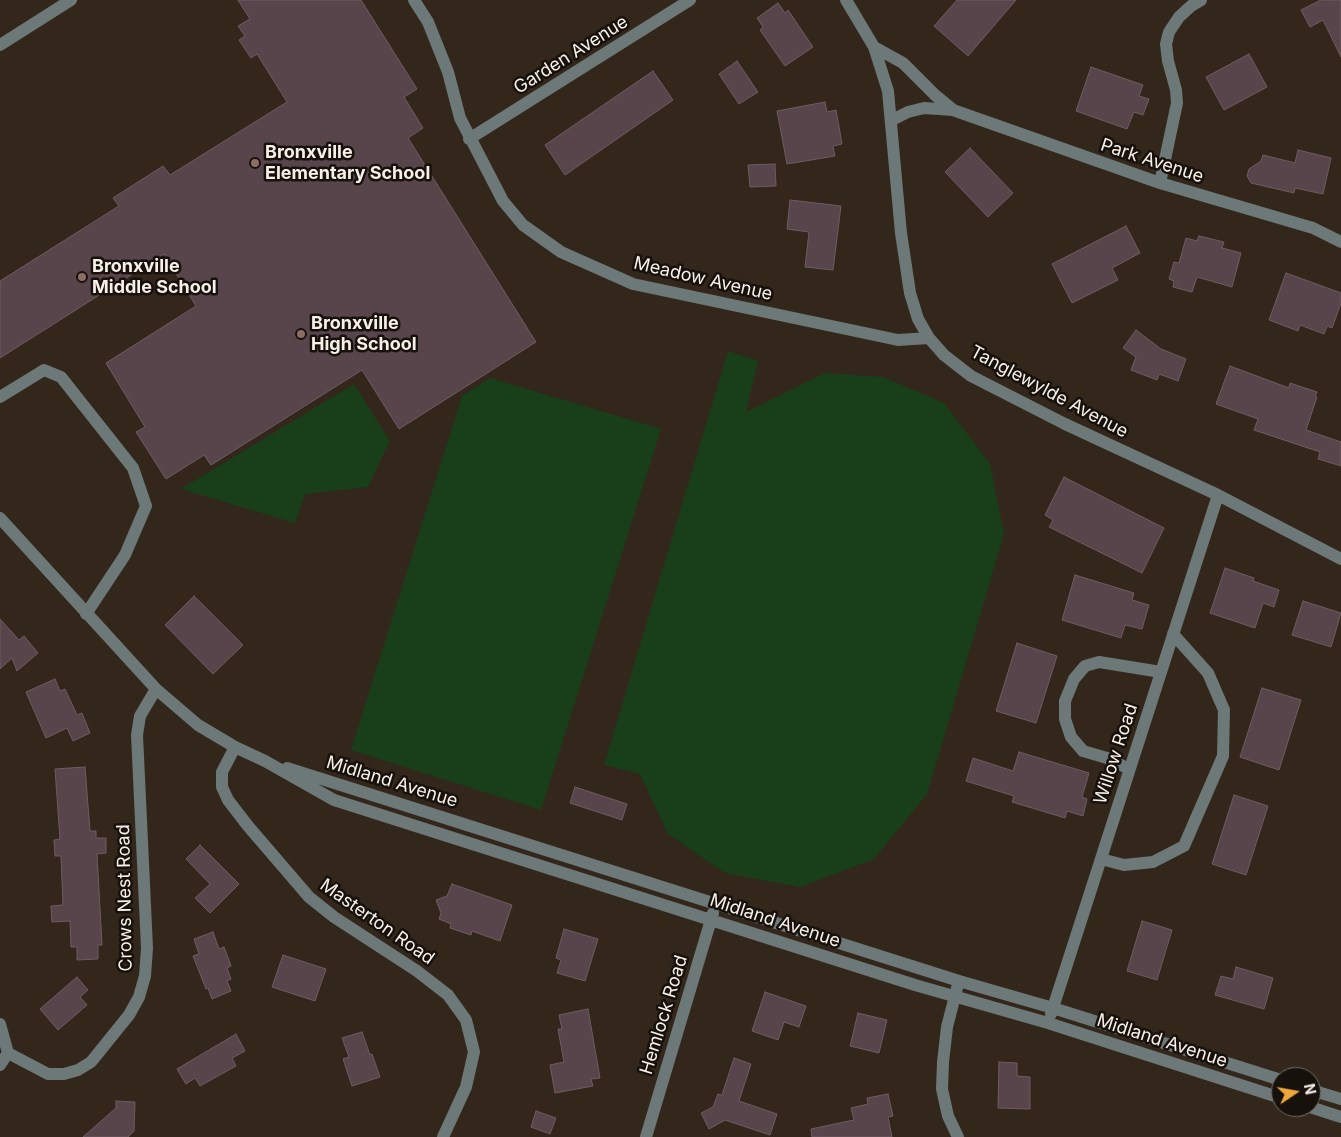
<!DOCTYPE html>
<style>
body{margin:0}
#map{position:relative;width:1341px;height:1137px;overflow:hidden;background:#33271b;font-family:Inter,sans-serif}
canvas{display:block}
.north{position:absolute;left:1271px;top:1067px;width:50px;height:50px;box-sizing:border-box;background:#17110c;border:1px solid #716a64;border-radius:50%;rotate:78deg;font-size:14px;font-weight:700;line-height:20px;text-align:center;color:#f9f0e9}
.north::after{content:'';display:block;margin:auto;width:18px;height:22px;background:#f0a63e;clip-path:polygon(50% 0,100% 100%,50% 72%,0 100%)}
</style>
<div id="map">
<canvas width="1341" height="1137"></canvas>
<div class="north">N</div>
</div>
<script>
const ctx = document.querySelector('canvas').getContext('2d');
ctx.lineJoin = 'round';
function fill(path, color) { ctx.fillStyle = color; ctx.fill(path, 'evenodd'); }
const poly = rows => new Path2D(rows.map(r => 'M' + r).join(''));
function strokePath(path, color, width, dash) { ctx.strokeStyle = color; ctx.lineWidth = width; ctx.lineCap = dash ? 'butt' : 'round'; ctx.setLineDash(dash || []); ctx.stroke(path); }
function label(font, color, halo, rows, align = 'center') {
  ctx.font = font + ' Inter,sans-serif'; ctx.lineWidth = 5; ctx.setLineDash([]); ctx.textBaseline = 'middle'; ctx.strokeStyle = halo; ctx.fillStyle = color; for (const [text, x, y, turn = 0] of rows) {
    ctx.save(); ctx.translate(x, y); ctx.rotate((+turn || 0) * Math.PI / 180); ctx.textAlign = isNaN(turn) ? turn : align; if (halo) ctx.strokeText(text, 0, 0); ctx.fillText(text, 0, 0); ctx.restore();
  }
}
const green = poly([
 [728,351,758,361,746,412,825,373,883,377,944,403,990,464,1004,534,927,794,874,859,800,887,725,873,668,834,640,774,604,765],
 [490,378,661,429,541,810,351,750,462,396],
 [354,384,390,441,368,487,305,494,295,523,181,489]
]);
const building = poly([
 [238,0,361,0,417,89,404,97,423,128,408,138,536,342,399,429,362,370,211,465,204,455,166,479,136,432,145,427,106,363,196,306,164,254,0,358,0,281,119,206,113,198,163,166,170,175,287,102,257,54,251,58,239,40,245,36,238,26,250,19,238,0],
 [957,0,1016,0,968,56,934,26,957,0],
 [1321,0,1341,0,1341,57,1323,20,1310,27,1301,10,1321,0],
 [778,3,785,13,788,10,813,47,785,66,760,30,763,27,757,18,778,3],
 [1249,54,1267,87,1224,110,1206,77,1249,54],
 [737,61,758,92,739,104,719,74,737,61],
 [1091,67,1143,85,1139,96,1149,99,1143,115,1134,112,1127,129,1076,111,1091,67],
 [653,71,673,100,565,175,545,145,653,71],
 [825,102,827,112,836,110,842,144,833,146,835,156,787,164,777,111,825,102],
 [970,148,1013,193,988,217,945,172,970,148],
 [1298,150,1331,158,1323,194,1295,188,1294,193,1251,183,1247,176,1249,169,1261,161,1263,155,1295,163,1298,150],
 [775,164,776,186,750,187,748,165,775,164],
 [790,200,841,206,833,270,805,267,809,232,787,229,790,200],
 [1126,226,1140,253,1112,268,1118,280,1072,303,1052,264,1126,226],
 [1199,236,1224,242,1222,248,1241,253,1232,287,1197,277,1192,292,1173,287,1174,281,1169,279,1174,262,1179,263,1186,238,1197,241,1199,236],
 [1286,273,1341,293,1341,303,1332,328,1327,326,1324,334,1300,325,1298,331,1269,320,1286,273],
 [1136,330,1161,349,1186,359,1178,381,1159,374,1157,380,1131,370,1136,357,1123,348,1136,330],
 [1230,366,1289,388,1290,383,1317,392,1315,396,1317,397,1306,430,1341,442,1341,466,1318,459,1320,452,1254,430,1258,419,1216,404,1230,366],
 [1064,477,1164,528,1142,573,1049,527,1053,520,1045,515,1064,477],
 [1225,568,1254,578,1253,581,1279,590,1274,607,1263,603,1255,628,1210,613,1225,568],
 [1075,575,1134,593,1132,600,1149,605,1142,629,1125,625,1121,638,1062,620,1075,575],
 [194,596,243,645,213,674,165,625,194,596],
 [1303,601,1341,613,1331,647,1292,635,1303,601],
 [0,619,19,640,24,636,38,653,17,671,12,658,0,669,0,619],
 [1017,643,1057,656,1036,723,996,711,1017,643],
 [55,679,60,691,65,689,77,715,82,713,90,733,73,741,67,728,46,738,26,692,55,679],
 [1262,688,1301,700,1279,770,1240,757,1262,688],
 [1019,752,1089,773,1082,797,1087,799,1083,816,1067,811,1065,818,1032,808,1012,802,1014,796,966,781,973,758,1013,771,1019,752],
 [85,767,90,831,96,831,96,838,106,838,106,853,97,854,102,945,98,945,98,959,77,960,77,947,71,947,70,921,52,922,51,906,63,905,61,856,55,856,54,840,60,839,55,769,85,767],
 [575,787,627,804,622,820,570,803,575,787],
 [1234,795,1268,806,1246,875,1212,864,1234,795],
 [200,845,239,884,210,913,195,898,210,884,186,859,200,845],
 [452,884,512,905,500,941,472,931,471,935,450,928,451,924,439,919,441,913,436,900,447,896,452,884],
 [1142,921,1172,930,1157,980,1127,971,1142,921],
 [564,929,598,939,585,981,557,973,561,960,556,958,564,929],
 [213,932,219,949,224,947,231,966,227,968,231,979,227,981,231,991,212,999,208,988,206,989,193,956,199,954,194,939,213,932],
 [283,955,326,969,315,1001,272,987,283,955],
 [1236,967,1273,978,1264,1009,1215,995,1221,976,1233,979,1236,967],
 [77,977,88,990,80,997,87,1005,58,1030,40,1009,77,977],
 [765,992,806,1006,799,1027,784,1022,778,1040,752,1031,765,992],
 [588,1009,600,1078,591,1079,593,1086,555,1093,550,1065,564,1062,558,1029,562,1029,559,1015,588,1009],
 [858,1013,887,1020,879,1053,850,1046,858,1013],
 [362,1032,370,1055,372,1054,380,1077,352,1086,343,1059,349,1057,342,1038,362,1032],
 [236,1034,245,1051,232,1058,236,1066,200,1086,195,1078,186,1084,177,1069,236,1034],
 [734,1058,751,1064,739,1101,777,1114,770,1135,725,1120,709,1129,701,1113,713,1107,718,1094,722,1095,734,1058],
 [999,1062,1017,1063,1017,1076,1030,1077,1030,1109,998,1108,999,1062],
 [888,1094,893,1116,888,1117,892,1137,812,1137,811,1129,854,1120,851,1108,868,1104,867,1098,888,1094],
 [116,1101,135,1102,134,1131,128,1137,83,1137,116,1108,116,1101],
 [536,1111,556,1118,550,1134,531,1127,536,1111]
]);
const minor = poly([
 [414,0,428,22,448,72,460,118,503,201,523,225,561,252,633,284,898,340,929,338],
 [846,0,874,47,888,91,901,233,910,293,918,319,929,338,944,355,971,376,1065,424,1218,495,1341,559],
 [0,45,71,0],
 [874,47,903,63,935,95,952,109],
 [892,120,908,112,924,108,953,110,1160,183,1313,228,1341,242],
 [469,139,690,0],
 [1160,183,1177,103,1176,90,1168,61,1166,44,1169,32,1179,17,1191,6,1201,0],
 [0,397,44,370,61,377,133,468,146,506,125,555,86,614],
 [0,518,156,689,198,725,235,747,265,761,334,800,915,985,1048,1023,1281,1098],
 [235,747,222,772,222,787,228,800,248,826,309,897,334,917,417,971,448,995,466,1020,474,1052,466,1087,443,1137],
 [287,768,959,981,1053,1008,1281,1080],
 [1129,769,1107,758,1083,751,1071,737,1065,719,1065,701,1074,679,1085,666,1099,662,1161,672],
 [1101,859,1124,865,1153,862,1184,846,1223,756,1224,710,1208,673,1173,634],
 [957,988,947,1027,943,1062,942,1089,948,1116,958,1137],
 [1051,1014,1218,495],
 [0,1024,8,1053],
 [8,1053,48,1074,64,1074,78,1070,91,1062,129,1015,139,997,145,976,147,948,137,735,140,716,156,689],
 [0,1065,8,1053],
 [1311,1090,1341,1099],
 [1310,1107,1341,1117],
 [646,1137,713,913]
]);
const markers = [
 [255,163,5,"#8d6e63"],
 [82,277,5,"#8d6e63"],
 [301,334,5,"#8d6e63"]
];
const streetNames = [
 ["Garden Avenue",571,55,-32],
 ["Park Avenue",1152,161,18],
 ["Meadow Avenue",703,279,13],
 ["Tanglewylde Avenue",1049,392,28],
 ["Willow Road",1116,754,-72],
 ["Midland Avenue",392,782,17],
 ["Crows Nest Road",125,898,-91],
 ["Midland Avenue",775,921,18],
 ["Masterton Road",377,922,35],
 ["Hemlock Road",664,1015,-73],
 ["Midland Avenue",1162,1041,18]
];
const poiNames = [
 ["Bronxville",265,153],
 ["Elementary School",265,174],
 ["Bronxville",92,267],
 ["Middle School",92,288],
 ["Bronxville",311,324],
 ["High School",311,345]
];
fill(green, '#183f1a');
fill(building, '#58454c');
strokePath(building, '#6f5c63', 1);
strokePath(minor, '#6d7878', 12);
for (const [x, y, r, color] of markers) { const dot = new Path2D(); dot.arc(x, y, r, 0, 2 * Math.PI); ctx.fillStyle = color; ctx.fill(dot); strokePath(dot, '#17110c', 2); }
label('18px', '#f9f0e9', '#17110c', streetNames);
label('bold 18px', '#f9f0e9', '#17110c', poiNames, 'left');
</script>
